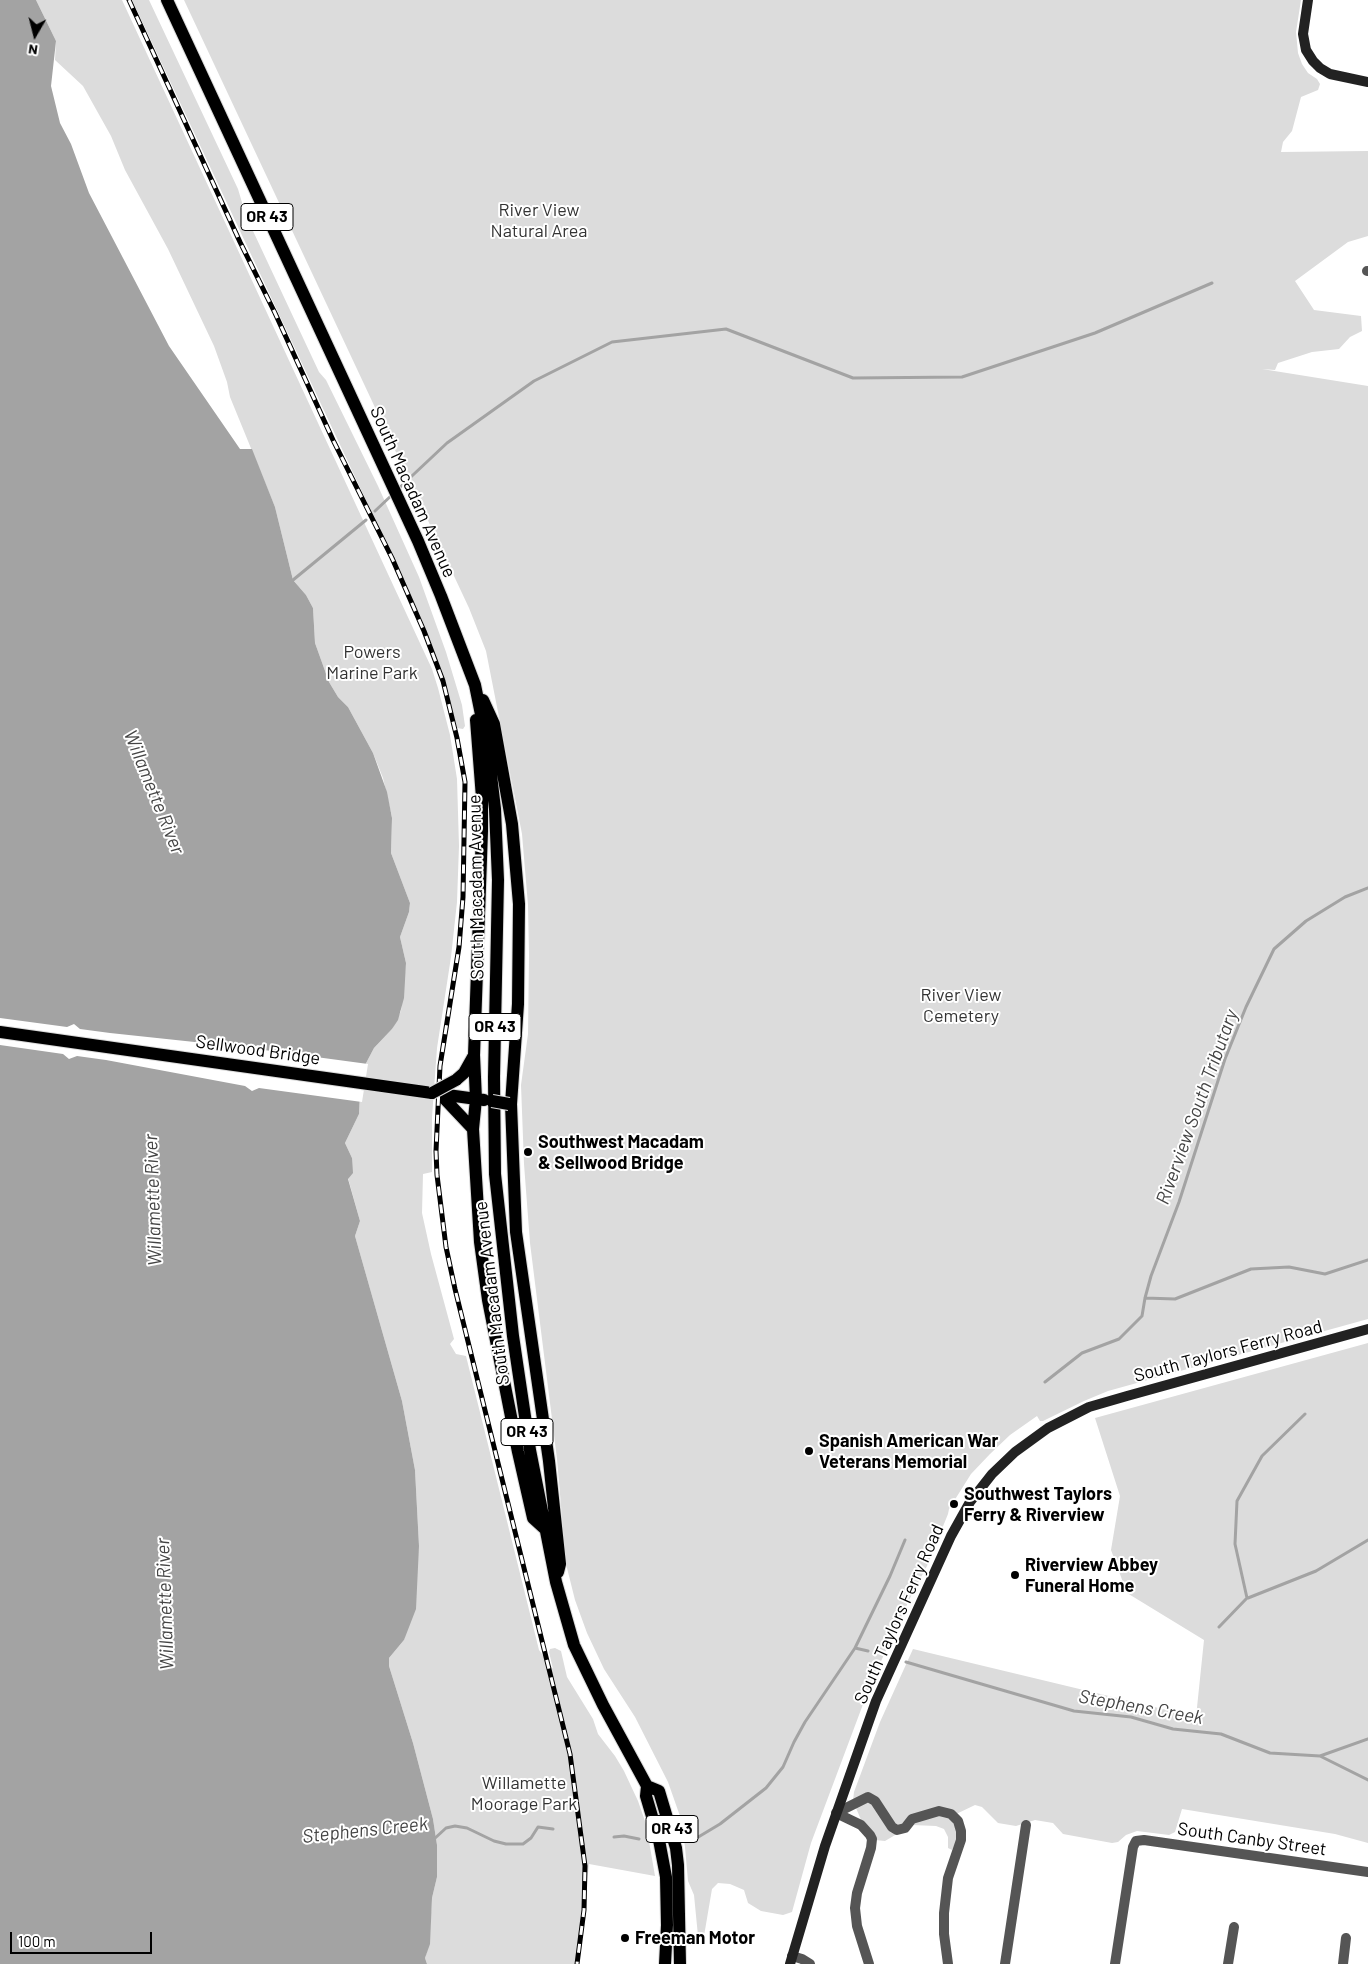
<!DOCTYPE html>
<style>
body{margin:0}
#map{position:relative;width:1368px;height:1964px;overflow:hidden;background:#fff;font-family:Barlow,sans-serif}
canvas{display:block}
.north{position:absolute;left:10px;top:10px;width:50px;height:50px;-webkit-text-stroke:4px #fff;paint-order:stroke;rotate:188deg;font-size:14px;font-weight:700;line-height:20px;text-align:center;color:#000}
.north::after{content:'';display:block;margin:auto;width:18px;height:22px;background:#000;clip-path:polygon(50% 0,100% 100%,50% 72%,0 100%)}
.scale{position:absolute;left:10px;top:1932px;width:142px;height:22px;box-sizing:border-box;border:2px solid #000;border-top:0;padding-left:6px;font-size:15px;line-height:18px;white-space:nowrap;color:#000;-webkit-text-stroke:4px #fff;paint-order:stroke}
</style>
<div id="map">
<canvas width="1368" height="1964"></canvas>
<div class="north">N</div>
<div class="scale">100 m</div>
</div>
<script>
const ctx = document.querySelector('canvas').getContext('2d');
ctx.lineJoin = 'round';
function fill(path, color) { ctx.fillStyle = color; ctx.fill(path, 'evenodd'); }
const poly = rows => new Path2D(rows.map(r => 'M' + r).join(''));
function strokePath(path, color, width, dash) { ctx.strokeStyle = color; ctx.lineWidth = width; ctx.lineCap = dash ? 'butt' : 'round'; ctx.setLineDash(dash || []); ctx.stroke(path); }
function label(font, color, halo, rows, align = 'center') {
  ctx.font = font + ' Barlow,sans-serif'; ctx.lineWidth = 4; ctx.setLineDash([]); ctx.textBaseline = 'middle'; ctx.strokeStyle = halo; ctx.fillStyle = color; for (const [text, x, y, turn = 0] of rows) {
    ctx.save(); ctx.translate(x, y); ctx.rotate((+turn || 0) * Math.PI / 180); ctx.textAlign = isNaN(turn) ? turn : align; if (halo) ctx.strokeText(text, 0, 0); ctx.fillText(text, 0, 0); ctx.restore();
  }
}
const green = poly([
 [36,0,122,0,432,669,438,688,450,735,457,779,459,846,457,902,451,957,437,1048,432,1117,432,1172,423,1174,422,1213,431,1254,454,1339,450,1344,456,1354,466,1356,539,1650,553,1669,549,1652,550,1649,555,1648,561,1651,567,1677,593,1719,598,1734,615,1756,624,1771,638,1801,646,1824,655,1876,589,1864,578,1964,427,1964,425,1958,429,1944,432,1898,437,1877,437,1845,433,1819,413,1743,389,1666,389,1658,404,1640,419,1546,415,1470,402,1401,355,1236,360,1221,348,1178,352,1158,345,1143,359,1114,360,1094,364,1067,374,1048,392,1029,401,1011,406,963,400,937,409,912,410,903,391,853,392,817,383,778,373,753,348,707,338,697,329,682,315,643,313,608,306,595,293,580,275,507,230,397,227,382,214,346,168,249,125,170,111,136,83,86,55,60,56,41],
 [132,0,149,0,238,189,246,216,319,372,326,380,378,486,419,577,446,652,462,705,465,726,463,729,457,728,446,685,421,618],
 [184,0,1301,0,1296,32,1298,53,1302,64,1308,73,1317,79,1320,84,1318,90,1301,97,1292,131,1283,142,1281,152,1368,151,1368,236,1348,242,1295,281,1314,310,1361,316,1362,331,1350,337,1339,349,1312,352,1278,363,1275,370,1262,369,1368,386,1368,1319,1108,1391,1084,1401,1043,1421,1040,1421,1037,1416,1010,1435,990,1454,971,1474,949,1509,948,1514,927,1566,911,1596,871,1683,811,1843,792,1912,783,1915,761,1911,748,1903,744,1890,730,1884,718,1883,712,1889,704,1936,703,1937,698,1936,694,1895,688,1881,685,1847,681,1819,668,1782,635,1717,604,1669,587,1633,575,1600,566,1564,557,1459,530,1243,524,1164,521,1085,528,1034,529,955,528,905,522,834,486,651,469,608],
 [1368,1343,1368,1843,1335,1834,1182,1809,1175,1832,1169,1835,1137,1831,1126,1835,1118,1842,1112,1843,1063,1834,1053,1823,1035,1820,1016,1826,998,1823,982,1807,975,1805,950,1817,956,1829,958,1838,952,1850,948,1848,948,1837,944,1829,936,1826,912,1825,885,1841,875,1840,862,1822,853,1801,854,1792,880,1722,913,1649,1196,1717,1204,1640,1127,1593,1111,1550,1120,1496,1095,1418]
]);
const water = poly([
 [0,0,36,0,56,41,51,86,60,123,71,144,89,193,169,346,240,449,252,449,275,507,293,580,306,595,313,608,315,643,329,682,338,697,348,707,373,753,387,792,392,818,391,853,410,903,409,912,400,937,406,963,404,998,398,1020,392,1029,374,1048,364,1067,360,1094,359,1114,345,1143,352,1158,353,1173,348,1179,360,1221,355,1236,402,1401,415,1470,419,1546,416,1609,404,1640,389,1658,389,1666,413,1743,433,1819,437,1845,437,1877,432,1898,430,1944,425,1958,427,1964,0,1964]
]);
const pier = poly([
 [0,1018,67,1027,74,1024,80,1029,110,1033,251,1048,258,1045,264,1050,368,1064,362,1102,259,1088,252,1091,245,1086,106,1060,77,1056,69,1059,63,1054,0,1045]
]);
const stream = poly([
 [397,490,447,443,534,381,612,342,726,329,853,378,962,377,1095,333,1212,283],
 [375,511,393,494],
 [293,580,366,520],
 [1145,1298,1151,1276,1179,1202,1225,1059,1246,1007,1274,949,1306,921,1345,897,1368,888],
 [1045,1382,1082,1353,1119,1339,1142,1316,1145,1298,1175,1299,1251,1269,1289,1267,1325,1274,1368,1260],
 [1248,1598,1316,1571,1368,1540],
 [1219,1627,1247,1598,1235,1544,1237,1501,1262,1456,1305,1414],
 [855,1648,890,1576,905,1540],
 [906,1662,1074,1711,1131,1717,1173,1729,1221,1734,1270,1753,1320,1756,1368,1780],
 [1320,1756,1368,1739],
 [614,1837,624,1836,639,1839],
 [695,1839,720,1824,766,1788,783,1767,794,1742,805,1722,855,1648,868,1651],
 [433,1840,446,1828,455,1826,467,1828,494,1841,506,1844,523,1844,531,1838,538,1827,553,1829]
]);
const street = poly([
 [1367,271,1368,271],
 [836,1813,868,1797,875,1801,892,1827,897,1830,905,1828,912,1819,939,1811,951,1814,958,1821,961,1831,961,1840,948,1878,944,1913,944,1934,948,1964],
 [836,1813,861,1825,870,1835,872,1839,871,1848,857,1893,855,1908,857,1926,869,1964],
 [792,1956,802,1959,810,1964],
 [1005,1964,1026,1825],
 [1115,1964,1133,1847,1136,1841,1144,1840,1368,1872],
 [1228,1964,1234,1927],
 [1343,1964,1346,1938]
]);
const secondary = poly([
 [1308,0,1303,34,1306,50,1313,61,1320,68,1330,74,1368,82],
 [790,1964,825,1846,876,1701,951,1536,970,1502,992,1474,1015,1452,1048,1428,1089,1407,1127,1396,1368,1329]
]);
const primary = poly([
 [167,0,418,541,441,596,475,685,488,749,495,809,498,880,494,1077,495,1174,513,1336,530,1450,556,1582,574,1645,603,1705,647,1786,646,1796,659,1840,666,1877,667,1925,665,1964],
 [483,700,494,724,512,824,519,904,518,1004,511,1104,516,1232,549,1461,560,1564,558,1572],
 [476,720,482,798,482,831,474,1055,476,1099,473,1129,480,1242,488,1300,518,1452,533,1518,544,1528],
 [0,1032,432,1093],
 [456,1080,464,1073,473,1057],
 [440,1094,484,1100],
 [440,1094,473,1129],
 [647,1786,659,1791,676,1848,678,1865,680,1964]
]);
const rail = poly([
 [129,0,240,242,275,313,333,440,392,558,424,631,443,681,457,738,465,782,463,897,459,947,440,1066,436,1151,437,1175,446,1247,455,1289,570,1754,585,1866,584,1910,577,1964]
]);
const primaryBridge = poly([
 [432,1093,456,1080],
 [492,1101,509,1104]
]);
const markers = [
 [528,1152,5,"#000"],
 [809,1451,5,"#000"],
 [954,1504,5,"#000"],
 [1015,1575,5,"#000"],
 [625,1938,5,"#000"]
];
const shields = [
 [267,217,52],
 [495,1027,52],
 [527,1432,52],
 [672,1829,52]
];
const shieldNames = [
 ["OR 43",267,217],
 ["OR 43",495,1027],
 ["OR 43",527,1432],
 ["OR 43",672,1829]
];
const parkNames = [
 ["River View",539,210],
 ["Natural Area",539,231],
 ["Powers",372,652],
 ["Marine Park",372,673],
 ["River View",961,995],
 ["Cemetery",961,1016],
 ["Willamette",524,1783],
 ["Moorage Park",524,1804]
];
const streetNames = [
 ["South Macadam Avenue",413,492,66],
 ["South Macadam Avenue",476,887,-91],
 ["Sellwood Bridge",258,1050,8],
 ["South Macadam Avenue",492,1293,-97],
 ["South Taylors Ferry Road",1228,1351,-15],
 ["South Taylors Ferry Road",899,1614,-66],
 ["South Canby Street",1252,1839,8]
];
const poiNames = [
 ["Southwest Macadam",538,1142],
 ["& Sellwood Bridge",538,1163],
 ["Spanish American War",819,1441],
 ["Veterans Memorial",819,1462],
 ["Southwest Taylors",964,1494],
 ["Ferry & Riverview",964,1515],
 ["Riverview Abbey",1025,1565],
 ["Funeral Home",1025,1586],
 ["Freeman Motor",635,1938]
];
const waterNames = [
 ["Willamette River",154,792,68],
 ["Riverview South Tributary",1197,1107,-70],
 ["Willamette River",153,1200,-92],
 ["Willamette River",165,1604,-92],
 ["Stephens Creek",1141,1707,10],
 ["Stephens Creek",365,1830,-6]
];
fill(green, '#dcdcdc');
fill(water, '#a3a3a3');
fill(pier, '#fff');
strokePath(stream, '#a3a3a3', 3);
strokePath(primary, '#dbdbdb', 14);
strokePath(street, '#555', 10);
strokePath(secondary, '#222', 10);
strokePath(primary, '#000', 12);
strokePath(rail, '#000', 5);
strokePath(rail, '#fff', 3, [9]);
strokePath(primaryBridge, '#dbdbdb', 14, []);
strokePath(primaryBridge, '#000', 12);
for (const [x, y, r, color] of markers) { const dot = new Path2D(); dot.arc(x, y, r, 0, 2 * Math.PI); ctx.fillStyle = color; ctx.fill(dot); strokePath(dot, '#fff', 2); }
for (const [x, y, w] of shields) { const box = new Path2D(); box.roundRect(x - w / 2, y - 13.5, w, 27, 4); ctx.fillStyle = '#fff'; ctx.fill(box); strokePath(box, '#000', 1); }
label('bold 16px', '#000', null, shieldNames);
label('18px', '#333', '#fff', parkNames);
label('18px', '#000', '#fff', streetNames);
label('bold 18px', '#000', '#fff', poiNames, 'left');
label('italic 19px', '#444', '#fff', waterNames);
</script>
